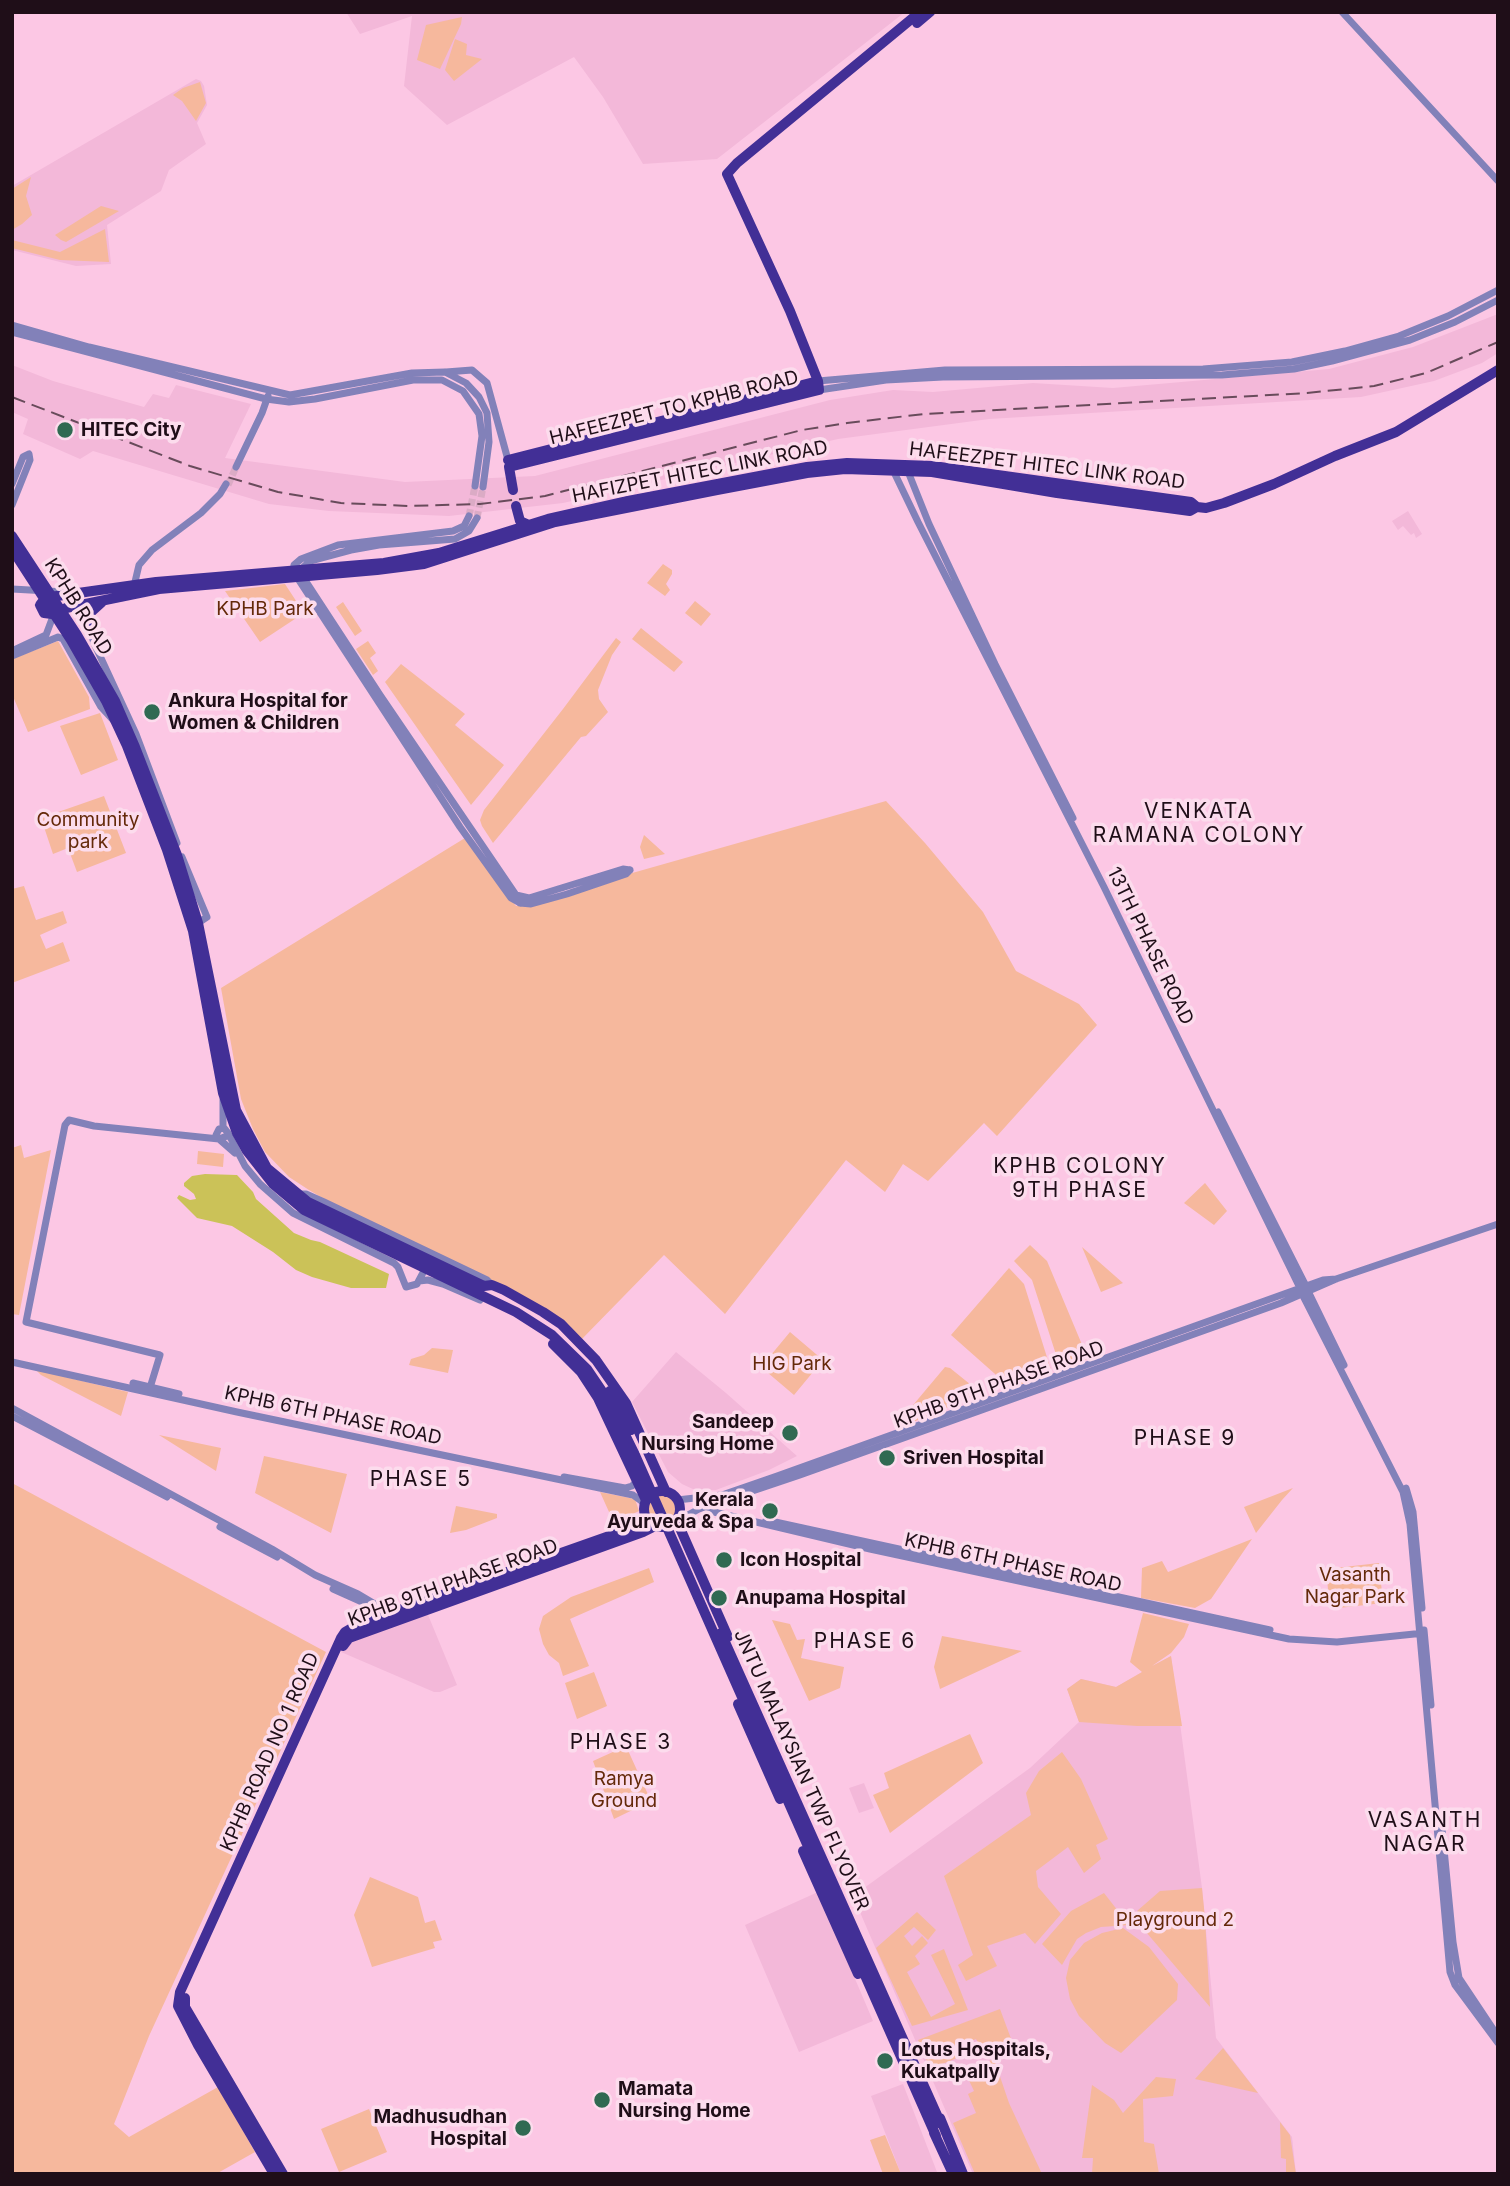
<!DOCTYPE html>
<style>
body{margin:0}
#map{position:relative;width:1510px;height:2186px;overflow:hidden;background:#fcc7e4;font-family:Inter,sans-serif}
canvas{display:block}
.frame{position:absolute;inset:0;border:14px solid #1f0e18;pointer-events:none}
</style>
<div id="map">
<canvas width="1510" height="2186"></canvas>
<div class="frame"></div>
</div>
<script>
const ctx = document.querySelector('canvas').getContext('2d');
ctx.lineJoin = 'round';
function fill(path, color) { ctx.fillStyle = color; ctx.fill(path, 'evenodd'); }
const poly = rows => new Path2D(rows.map(r => 'M' + r).join(''));
function strokePath(path, color, width, dash) { ctx.strokeStyle = color; ctx.lineWidth = width; ctx.lineCap = dash ? 'butt' : 'round'; ctx.setLineDash(dash || []); ctx.stroke(path); }
function label(font, color, halo, rows, align = 'center') {
  ctx.font = font + ' Inter,sans-serif'; ctx.lineWidth = 7; ctx.setLineDash([]); ctx.textBaseline = 'middle'; ctx.strokeStyle = halo; ctx.fillStyle = color; for (const [text, x, y, turn = 0] of rows) {
    ctx.save(); ctx.translate(x, y); ctx.rotate((+turn || 0) * Math.PI / 180); ctx.textAlign = isNaN(turn) ? turn : align; if (halo) ctx.strokeText(text, 0, 0); ctx.fillText(text, 0, 0); ctx.restore();
  }
}
const built = poly([
 [346,12,905,12,717,159,643,164,603,97,574,57,447,125,404,86,412,16,360,34],
 [196,79,201,81,204,86,207,105,197,123,206,144,169,170,161,191,107,225,111,264,76,266,12,250,12,186],
 [1498,314,1498,353,1482,363,1434,381,1361,397,989,419,838,439,563,503,449,516,329,511,269,504,93,451,80,459,23,434,28,419,12,412,12,365,53,381,144,407,153,394,169,398,176,385,251,404,225,458,405,482,535,476,830,400,893,390,933,392,1033,383,1113,388,1329,369,1413,347],
 [1408,511,1422,534,1416,538,1414,533,1411,535,1403,526,1398,530,1392,521],
 [676,1352,726,1393,797,1456,769,1470,716,1490,695,1490,682,1484,668,1472,632,1402],
 [426,1610,457,1685,440,1692,434,1692,341,1652,344,1643],
 [1171,1656,1202,1888,1216,2038,1292,2137,1296,2174,973,2174,853,1896,1030,1768,1079,1722,1067,1689,1081,1679,1116,1687],
 [864,1783,874,1808,859,1813,849,1788],
 [818,1892,873,2021,799,2052,745,1925],
 [903,2084,937,2172,932,2174,901,2174,871,2096]
]);
const green = poly([
 [462,17,461,24,440,69,417,60,426,25],
 [455,39,467,44,466,55,482,59,454,81,445,70],
 [200,82,206,103,196,121,182,101,173,95,183,88],
 [31,177,26,196,32,215,22,224,12,230,12,189],
 [101,206,119,211,66,242,61,240,55,235],
 [105,229,109,262,60,260,12,248,12,240,60,252],
 [663,564,672,570,672,574,666,584,670,590,665,596,647,583],
 [285,584,304,613,260,642,225,591],
 [695,601,711,614,701,626,685,613],
 [343,602,362,631,355,636,336,607],
 [641,628,683,662,674,672,632,639],
 [616,638,621,642,612,655,598,690,599,699,608,712,586,736,581,737,493,843,482,826,480,820,484,810,563,709],
 [58,641,89,697,90,709,28,732,12,694,12,659],
 [368,641,376,653,370,658,378,671,373,675,356,649],
 [401,664,465,714,455,725,504,765,471,805,385,682],
 [100,713,118,760,81,775,60,726],
 [104,796,126,853,77,872,68,848,53,854,41,818],
 [886,801,925,843,983,912,1016,971,1079,1004,1097,1025,997,1136,984,1123,928,1181,903,1164,885,1192,846,1160,725,1314,664,1255,580,1341,552,1316,346,1212,309,1190,289,1177,265,1152,253,1129,241,1099,221,988,465,838,516,906],
 [644,835,665,854,644,859,640,847],
 [24,886,36,920,63,911,67,923,40,935,46,949,63,942,70,961,12,983,12,889],
 [21,1145,24,1158,51,1150,19,1315,12,1314,12,1148],
 [198,1151,224,1154,223,1167,197,1164],
 [1205,1183,1227,1211,1214,1225,1184,1203],
 [1030,1245,1047,1261,1088,1359,1060,1367,1032,1280,1014,1261],
 [1082,1247,1123,1283,1101,1292],
 [1009,1268,1024,1284,1051,1370,1012,1389,951,1335],
 [790,1332,823,1360,794,1395,761,1367],
 [432,1348,453,1350,448,1373,409,1365,411,1359,424,1355],
 [945,1367,950,1368,981,1393,899,1428,898,1423],
 [36,1370,128,1392,121,1416,41,1375],
 [159,1435,221,1448,216,1471],
 [264,1456,347,1474,331,1533,255,1493],
 [12,1483,326,1652,149,2036,114,2124,129,2137,218,2087,255,2152,216,2174,12,2174],
 [1293,1488,1282,1500,1256,1533,1244,1507],
 [600,1492,635,1499,639,1511,614,1523],
 '646 1509a16 16 0 1 1 32 0a16 16 0 1 1-32 0Z',
 [456,1506,497,1514,497,1518,466,1530,450,1533],
 [1252,1539,1211,1599,1195,1608,1141,1598,1142,1568,1162,1561,1168,1572],
 [1379,1563,1383,1603,1330,1609,1326,1569],
 [649,1568,654,1582,570,1619,589,1666,563,1676,559,1663,549,1655,543,1644,539,1629,543,1616,571,1597],
 [1143,1613,1189,1624,1184,1637,1171,1653,1152,1666,1171,1656,1182,1726,1137,1726,1079,1722,1067,1689,1081,1679,1116,1687,1142,1672,1130,1662],
 [772,1620,790,1624,797,1640,805,1639,801,1658,844,1667,840,1688,809,1701],
 [942,1636,1022,1651,940,1689,934,1667],
 [594,1672,607,1706,577,1719,565,1683],
 [970,1734,983,1763,890,1833,873,1795,889,1788,884,1773],
 [626,1746,651,1801,614,1819,593,1761],
 [1062,1752,1081,1779,1108,1839,1096,1845,1101,1859,1084,1873,1068,1847,1036,1871,1038,1887,1061,1914,1035,1944,1025,1933,987,1946,997,1966,966,1981,958,1965,973,1955,944,1876,1031,1815,1026,1793,1039,1771],
 [370,1877,418,1897,425,1923,435,1920,442,1940,433,1942,435,1948,372,1967,354,1915],
 [1202,1888,1205,1918,1210,2007,1140,1925,1137,1911,1160,1891],
 [1104,1893,1129,1925,1101,1927,1086,1933,1077,1939,1062,1965,1042,1944,1071,1911],
 [917,1912,936,1930,928,1940,914,1927,904,1936,912,1946,922,1936,928,1943,915,1956,920,1964,907,1972,931,2017,955,2004,931,1955,944,1949,968,2010,912,2026,876,1948],
 [1123,1928,1149,1947,1178,1984,1177,2000,1121,2053,1105,2043,1079,2016,1070,1999,1066,1978,1070,1960,1084,1943,1102,1933],
 [1000,2009,1013,2044,985,2056,976,2039,954,2049,957,2058,930,2069,918,2040],
 [1223,2048,1258,2093,1195,2079],
 [994,2059,1009,2103,1042,2174,975,2174,953,2123,976,2113,968,2094,974,2091,965,2072],
 [1156,2077,1176,2079,1173,2096,1143,2099,1144,2142,1154,2144,1159,2174,1092,2174,1093,2158,1082,2158,1092,2085,1114,2100,1123,2113],
 [369,2109,387,2152,339,2172,321,2129],
 [1280,2122,1290,2135,1296,2174,1286,2174,1286,2159,1281,2158],
 [885,2135,901,2174,883,2174,870,2140]
]);
const water = poly([
 [205,1174,237,1175,253,1192,256,1199,294,1233,311,1240,320,1242,389,1274,386,1288,351,1288,312,1277,296,1270,273,1252,232,1226,197,1218,177,1198,179,1195,190,1200,196,1199,194,1194,184,1186,184,1183,192,1176]
]);
const minorTunnel = poly([
 [228,485,236,467],
 [469,516,475,486],
 [477,518,483,487]
]);
const minor = poly([
 [1342,12,1498,181],
 [12,325,89,347,290,395,412,373,445,372,466,383,479,397,487,413,489,442,483,487],
 [12,332,266,399,289,402,315,399,413,380,442,380,463,391,479,414,482,436,475,486],
 [446,372,472,370,487,383,508,460],
 [818,381,945,370,1203,369,1292,362,1345,351,1399,336,1448,316,1498,290],
 [819,390,886,380,943,377,1222,375,1294,369,1332,361,1410,340,1455,322,1498,300],
 [236,467,262,413,268,396],
 [892,468,918,522,1104,887,1300,1288],
 [907,469,929,524,995,664,1073,818],
 [12,484,23,457,29,454,30,460,12,505],
 [469,516,464,526,453,531,338,545,301,559,294,565,293,571,460,827,511,898,520,903,521,897],
 [477,518,469,531,455,539,379,545,351,550,310,561,299,571,380,695,516,895,529,898,623,869,630,870],
 [134,586,139,565,152,550,201,513,220,494,226,484],
 [12,589,65,592],
 [82,606,94,643,136,734,177,843],
 [12,651,46,635,52,619,59,615],
 [12,656,58,637,63,639,101,707,113,720],
 [182,857,207,917,198,923],
 [520,903,531,904,567,894,626,874,630,870],
 [1218,1112,1306,1286],
 [223,1128,223,1100],
 [228,1133,245,1166,260,1184,293,1213,394,1263,398,1267,406,1287,417,1284,425,1269],
 [219,1139,227,1136,228,1133,224,1128,219,1129,216,1135,219,1139,235,1153],
 [298,1194,306,1194,324,1202,487,1280,492,1285],
 [419,1281,428,1280,443,1284,480,1300],
 [1308,1291,1344,1365],
 [1302,1294,1403,1492,1410,1524,1450,1972,1455,1985,1498,2043],
 [12,1362,237,1412,633,1495,644,1503],
 [133,1383,179,1394],
 [149,1391,160,1355,26,1322,65,1125,69,1120,94,1126,219,1139],
 [12,1408,272,1549,315,1575,358,1594,390,1613],
 [12,1416,167,1497],
 [564,1477,625,1488,632,1486,638,1480],
 [1406,1488,1413,1512,1422,1608],
 [677,1500,722,1495,777,1476,1323,1280,1336,1279],
 [706,1506,714,1512,870,1549,1289,1639,1337,1642,1424,1633],
 [766,1520,1270,1630],
 [220,1527,277,1557],
 [681,1528,686,1516,699,1509,800,1475,1281,1303,1336,1279,1498,1224],
 [333,1589,362,1602,381,1617],
 [1424,1630,1431,1705],
 [1441,1818,1453,1942,1459,1978,1495,2032]
]);
const major = poly([
 [917,23,930,12],
 [508,460,818,381],
 [513,490,509,467,819,390,818,381,790,311,727,174,737,163,920,12],
 [516,506,520,521,529,525],
 [1197,507,1191,502,933,466,847,463,807,467,628,501,548,519,439,553,384,563,156,582,50,597,43,601,40,605,44,613,52,614,66,608,159,589,377,570,424,564,555,522,717,490,807,473,845,469,932,472,1057,493,1190,511,1197,507,1206,508,1224,503,1274,484,1335,456,1396,432,1498,370],
 [12,536,77,635,115,701,135,747,177,855,198,923,236,1110,267,1168,308,1202,484,1286,492,1285,504,1290,543,1312,561,1324,596,1360,626,1403,666,1492],
 [12,549,71,640,106,701,127,746,167,850,193,931,223,1093,237,1133,247,1151,273,1184,304,1210,516,1312,552,1335,587,1369,608,1400,635,1455,936,2136],
 [87,622,91,612,102,602],
 [553,1344,581,1372,598,1398,646,1500],
 [610,1391,631,1430],
 '644 1509a18 18 0 1 1 36 0a18 18 0 1 1-36 0Z',
 [676,1519,728,1637],
 [721,1633,941,2124],
 [343,1646,349,1638,643,1532,655,1526],
 [738,1704,780,1799],
 [803,1851,858,1974],
 [185,1998,185,2007,283,2174],
 [940,2118,963,2174],
 [934,2133,953,2174],
 [274,2174,198,2045,178,2006,180,1992,341,1638,345,1632,357,1625,632,1528,647,1520]
]);
const rail = poly([
 [12,397,190,466,278,492,341,503,409,506,480,504,545,496,802,430,847,423,924,414,1307,393,1374,386,1426,373,1498,342]
]);
const markers = [
 [65,430,9,"#306a52"],
 [152,712,9,"#306a52"],
 [790,1433,9,"#306a52"],
 [887,1458,9,"#306a52"],
 [770,1511,9,"#306a52"],
 [724,1560,9,"#306a52"],
 [719,1598,9,"#306a52"],
 [885,2061,9,"#306a52"],
 [602,2100,9,"#306a52"],
 [523,2128,9,"#306a52"]
];
const streetNames = [
 ["HAFEEZPET TO KPHB ROAD",674,408,-14],
 ["HAFEEZPET HITEC LINK ROAD",1047,466,7],
 ["HAFIZPET HITEC LINK ROAD",700,472,-11],
 ["KPHB ROAD",78,607,58],
 ["13TH PHASE ROAD",1150,946,64],
 ["KPHB 9TH PHASE ROAD",999,1385,-20],
 ["KPHB 6TH PHASE ROAD",333,1416,12],
 ["KPHB 6TH PHASE ROAD",1013,1563,12],
 ["KPHB 9TH PHASE ROAD",453,1583,-20],
 ["KPHB ROAD NO 1 ROAD",270,1752,-66],
 ["JNTU MALAYSIAN TWP FLYOVER",801,1770,66]
];
const poiNames = [
 ["HITEC City",81,430],
 ["Ankura Hospital for",168,701],
 ["Women & Children",168,723],
 ["Sandeep",774,1422,"right"],
 ["Nursing Home",774,1444,"right"],
 ["Sriven Hospital",903,1458],
 ["Kerala",754,1500,"right"],
 ["Ayurveda & Spa",754,1522,"right"],
 ["Icon Hospital",740,1560],
 ["Anupama Hospital",735,1598],
 ["Lotus Hospitals,",901,2050],
 ["Kukatpally",901,2072],
 ["Mamata",618,2089],
 ["Nursing Home",618,2111],
 ["Madhusudhan",507,2117,"right"],
 ["Hospital",507,2139,"right"]
];
const parkNames = [
 ["KPHB Park",265,609],
 ["Community",88,820],
 ["park",88,842],
 ["HIG Park",792,1364],
 ["Vasanth",1355,1575],
 ["Nagar Park",1355,1597],
 ["Ramya",624,1779],
 ["Ground",624,1801],
 ["Playground 2",1175,1920]
];
const neighbourhoodNames = [
 ["VENKATA",1199,812],
 ["RAMANA COLONY",1199,836],
 ["KPHB COLONY",1080,1167],
 ["9TH PHASE",1080,1191],
 ["PHASE 9",1185,1439],
 ["PHASE 5",421,1480],
 ["PHASE 6",865,1642],
 ["PHASE 3",621,1743],
 ["VASANTH",1425,1821],
 ["NAGAR",1425,1845]
];
fill(built, '#f3b8d9');
fill(green, '#f6b89d');
fill(water, '#cbc258');
strokePath(minorTunnel, '#dbabc5', 7, [7, 3.5]);
strokePath(minor, '#8281b9', 7);
strokePath(major, '#422f96', 10);
strokePath(rail, '#684b5b', 2, [14, 7]);
for (const [x, y, r, color] of markers) { const dot = new Path2D(); dot.arc(x, y, r, 0, 2 * Math.PI); ctx.fillStyle = color; ctx.fill(dot); strokePath(dot, '#fcdced', 2.5); }
label('19px', '#1f0e18', '#fcdced', streetNames);
label('bold 19px', '#1f0e18', '#fcdced', poiNames, 'left');
label('19px', '#642909', '#fcdced', parkNames);
ctx.letterSpacing = '2px';
label('21px', '#1f0e18', '#fcdced', neighbourhoodNames);
ctx.letterSpacing = '0px';
</script>
